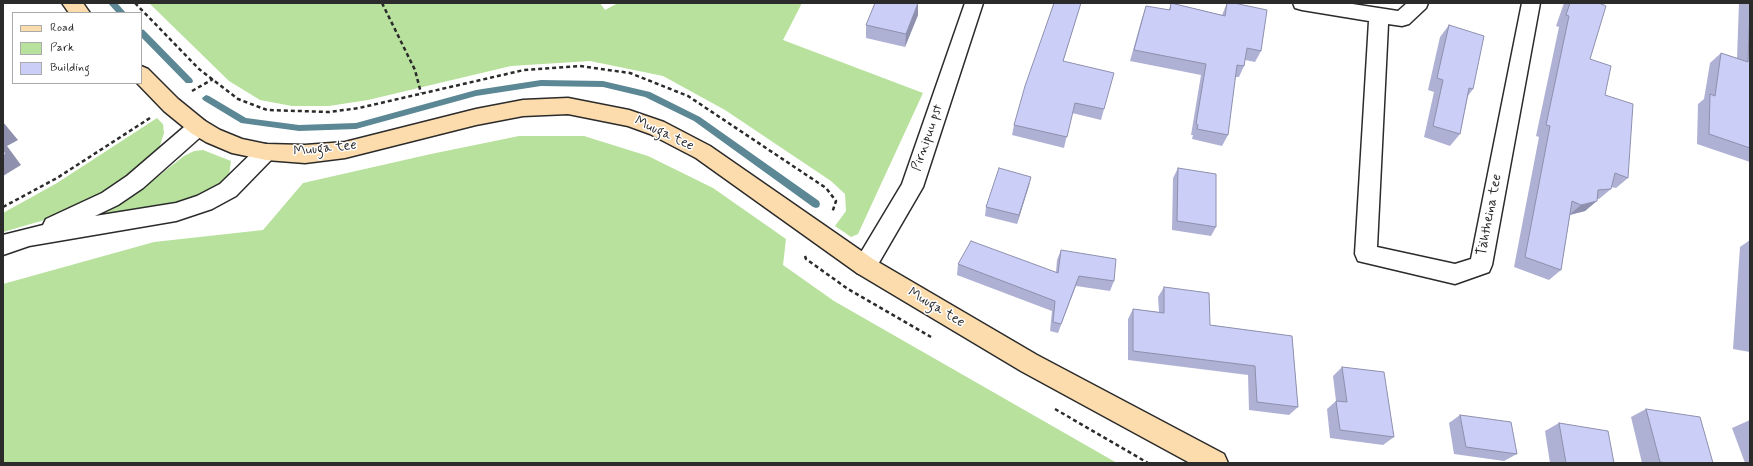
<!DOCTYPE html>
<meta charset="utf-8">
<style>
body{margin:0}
#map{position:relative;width:1753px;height:466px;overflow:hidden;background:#fff;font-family:Mynerve,sans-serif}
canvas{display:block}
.frame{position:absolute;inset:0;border:4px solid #2b2b2b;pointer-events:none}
.legend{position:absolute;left:12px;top:12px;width:130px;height:72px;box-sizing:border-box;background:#fff;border:1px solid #aaa;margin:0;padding:5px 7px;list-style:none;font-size:12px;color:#2b2b2b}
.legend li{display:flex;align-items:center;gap:8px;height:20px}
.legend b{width:20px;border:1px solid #aaa}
</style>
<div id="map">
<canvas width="1753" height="466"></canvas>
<div class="frame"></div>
<ul class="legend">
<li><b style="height:5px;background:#fcdcac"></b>Road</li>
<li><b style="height:11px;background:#b8e19d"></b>Park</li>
<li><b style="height:11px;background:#cbcef7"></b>Building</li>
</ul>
</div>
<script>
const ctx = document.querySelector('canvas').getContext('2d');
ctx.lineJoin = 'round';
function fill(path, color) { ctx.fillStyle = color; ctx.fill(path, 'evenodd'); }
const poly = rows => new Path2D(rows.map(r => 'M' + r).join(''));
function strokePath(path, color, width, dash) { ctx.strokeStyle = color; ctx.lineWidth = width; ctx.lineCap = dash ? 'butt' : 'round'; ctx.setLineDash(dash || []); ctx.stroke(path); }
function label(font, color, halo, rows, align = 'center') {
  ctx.font = font + ' Mynerve,sans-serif'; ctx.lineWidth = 3; ctx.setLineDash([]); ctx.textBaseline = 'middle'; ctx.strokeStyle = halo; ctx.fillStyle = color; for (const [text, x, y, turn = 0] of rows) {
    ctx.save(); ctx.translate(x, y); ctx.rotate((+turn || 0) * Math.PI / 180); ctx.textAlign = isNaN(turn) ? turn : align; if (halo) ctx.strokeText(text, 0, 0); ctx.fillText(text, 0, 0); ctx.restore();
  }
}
const green = poly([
 [149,3,600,3,605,10,618,3,802,3,783,40,923,93,858,234,851,237,835,226,846,211,845,194,831,181,725,110,663,76,590,61,511,66,368,100,329,106,292,106,260,100,229,81],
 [157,118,163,124,164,133,160,146,149,163,98,198,48,219,3,232,3,213,57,183],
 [519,136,584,136,648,156,713,188,786,239,783,265,834,301,1117,463,3,463,3,284,154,242,263,230,303,183,431,154],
 [203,150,231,161,229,175,219,185,188,200,102,215,138,192,184,156,194,151]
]);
const stream = poly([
 [108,3,117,3,126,13,117,13,108,3],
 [141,29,144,30,192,79,193,81,192,83,186,83,141,37,141,29],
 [541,80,603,81,650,92,700,117,819,201,820,204,819,207,816,208,813,207,694,121,645,97,603,87,541,86,476,96,356,129,299,131,241,123,203,100,202,98,206,95,209,96,246,118,299,125,356,123,476,90,541,80]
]);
const path = poly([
 [135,3,199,69,238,99,267,110,329,112,359,108,524,70,580,66,630,73,688,96,826,188,836,201,832,213],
 [382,3,415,70,421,93],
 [192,91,213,79],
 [3,207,57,178,150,118],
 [805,256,806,259,848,289,931,337],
 [1055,409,1148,463]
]);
const minor = poly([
 [965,3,983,3,923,187,873,273,865,276,857,273,854,266,857,259,902,184,965,3],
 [1293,3,1346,3,1398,11,1407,3,1428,3,1426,8,1409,24,1402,26,1388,24,1377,247,1455,264,1471,259,1522,3,1540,3,1492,265,1489,272,1455,284,1358,261,1355,254,1369,21,1302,10,1295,8,1293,3],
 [198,119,205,121,208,127,205,133,143,188,118,205,95,216,176,203,197,196,220,184,259,146,266,144,273,146,276,152,273,158,236,196,212,209,176,221,29,246,3,255,3,235,43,225,46,219,102,193,127,176,191,121,198,119]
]);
const major = poly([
 [62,3,83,3,90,13,69,13,62,3],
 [141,66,148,69,178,99,205,121,220,130,242,139,266,144,305,145,345,142,476,109,523,100,568,98,629,110,664,122,710,146,873,259,1037,355,1224,454,1228,463,1190,463,1021,371,857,273,696,158,650,134,628,126,568,114,523,116,476,125,345,158,305,163,266,160,232,153,206,142,191,133,164,111,137,83,141,83,141,66]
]);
const wall = poly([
 [1054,3,1081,3,1063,61,1104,109,1101,120,1072,113,1064,148,1012,135,1014,125],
 [1171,3,1222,15,1227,3,1234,3,1261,51,1255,62,1245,60,1244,66,1239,77,1235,77,1228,135,1222,146,1192,139,1193,135,1191,135,1201,75,1130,61,1142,18,1146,6,1169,10],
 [1564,3,1599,3,1590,59,1605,95,1628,178,1616,188,1611,187,1611,189,1599,199,1597,199,1585,211,1570,215,1561,270,1549,280,1514,267,1539,137,1536,136,1559,27,1556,26],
 [1739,3,1750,3,1750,162,1697,144,1698,104,1704,99,1710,63,1721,53,1737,58],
 [918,15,905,47,866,38,866,25],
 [1449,25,1473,89,1468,96,1460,134,1450,146,1424,137,1434,92,1428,90,1440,37],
 [1178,168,1216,227,1211,236,1172,230,1173,178],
 [1031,177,1017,224,985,216,986,207],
 [1750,240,1750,352,1733,349,1740,247],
 [1061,250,1114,281,1110,291,1076,286,1058,333,1050,331,1052,311,957,275,958,264,1056,272,1057,260],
 [1164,287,1210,325,1292,336,1298,407,1289,415,1249,410,1248,375,1128,360,1128,319,1133,309,1159,312,1158,297],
 [1342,367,1394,437,1383,445,1330,438,1327,409,1336,401,1333,376],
 [1646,409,1713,463,1642,463,1631,417],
 [1460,415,1517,454,1504,461,1454,454,1449,423],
 [1750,420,1750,463,1745,463,1732,428],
 [1559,423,1614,463,1550,463,1545,431]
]);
const shadedWall = poly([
 [918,3,918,15,905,47,906,34],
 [1081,3,1060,72,1063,61],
 [3,122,18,140,7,146,21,165,3,176],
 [1031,177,1029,186,1017,224,1019,215],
 [1597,201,1585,211,1569,215,1581,205]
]);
const building = poly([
 [875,3,918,3,906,34,866,25,875,3],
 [1054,3,1081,3,1063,61,1114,73,1104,109,1075,103,1067,137,1014,125,1025,86,1054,3],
 [1171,3,1225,16,1227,3,1234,3,1267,10,1261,51,1247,48,1244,66,1237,65,1228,135,1197,129,1198,125,1196,124,1206,64,1134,50,1146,6,1170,10,1171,3],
 [1570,3,1599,3,1606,6,1590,59,1611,66,1605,95,1633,104,1628,178,1615,173,1611,189,1598,190,1597,201,1581,205,1572,201,1561,270,1525,257,1550,126,1546,125,1569,16,1566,15,1570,3],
 [1750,9,1750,148,1709,134,1710,94,1715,96,1721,53,1748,62,1750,9],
 [1449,25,1484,36,1473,89,1469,88,1460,134,1433,126,1443,80,1437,78,1449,25],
 [3,149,6,154,3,156,3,149],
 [999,168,1031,177,1019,215,986,207,999,168],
 [1178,168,1216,174,1216,227,1177,221,1178,168],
 [971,241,1058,273,1061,250,1116,259,1114,281,1079,276,1061,324,1053,322,1055,301,958,264,971,241],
 [1164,287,1209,293,1210,325,1292,336,1298,407,1257,402,1255,366,1133,351,1133,309,1164,313,1164,287],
 [1342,367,1384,372,1394,437,1340,430,1336,401,1347,402,1342,367],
 [1646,409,1700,417,1713,463,1667,463,1660,462,1646,409],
 [1460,415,1511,422,1517,454,1466,447,1460,415],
 [1559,423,1608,431,1614,463,1566,463,1559,423]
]);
const streetNames = [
 ["Muuga tee",664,134,25],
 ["Pirnipuu pst",928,138,-71],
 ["Muuga tee",325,149,-6],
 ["Tähtheina tee",1490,215,-79],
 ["Muuga tee",936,308,31]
];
fill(green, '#b8e19d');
fill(stream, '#5c8795');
strokePath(minor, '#2b2b2b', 3);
strokePath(major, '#2b2b2b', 3);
strokePath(path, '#2b2b2b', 2.5, [4, 3]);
fill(minor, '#fff');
fill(major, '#fcdcac');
fill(wall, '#afb1d4');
fill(shadedWall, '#8e90ad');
fill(building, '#cbcef7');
strokePath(building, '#8e90ad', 1);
label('14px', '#2b2b2b', '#fff', streetNames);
</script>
